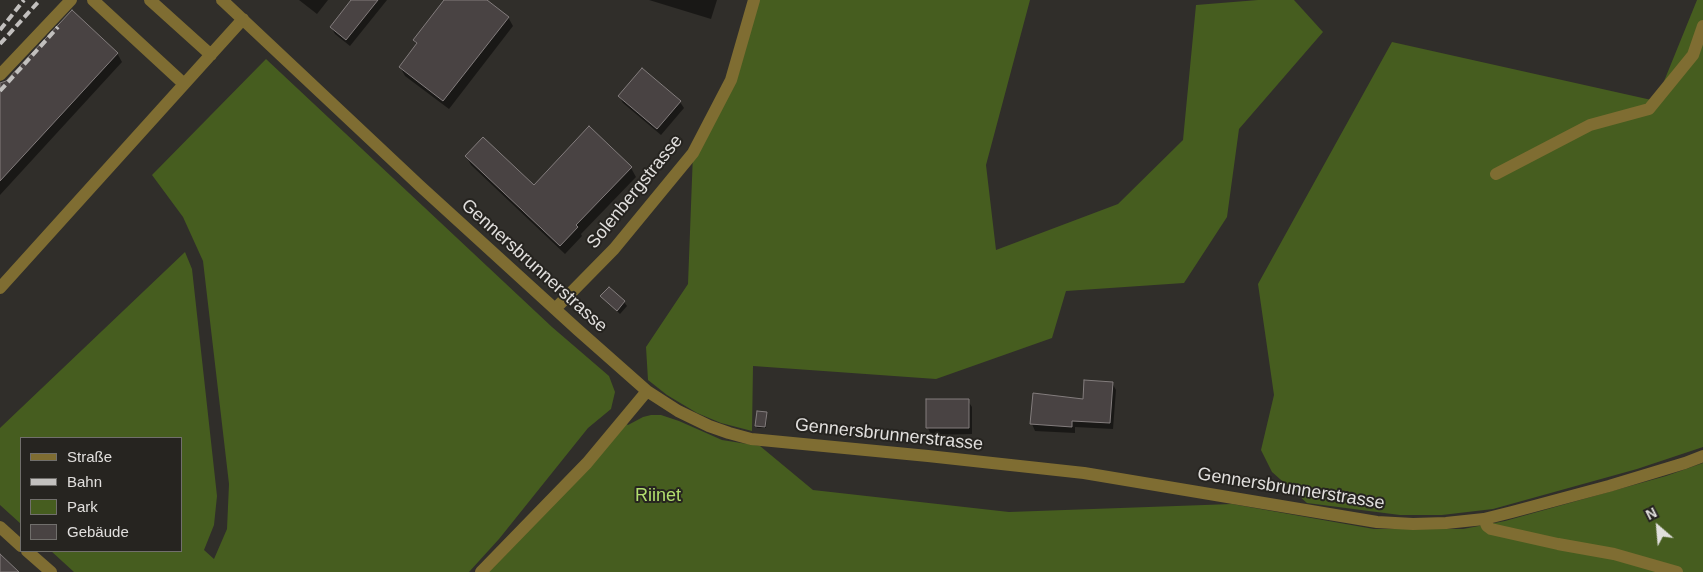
<!DOCTYPE html>
<meta charset="utf-8">
<style>
body{margin:0}
#map{position:relative;width:1703px;height:572px;overflow:hidden;background:#302e2a;font-family:Arial,sans-serif}
canvas{display:block}
.legend{position:absolute;left:20px;top:437px;width:162px;height:115px;box-sizing:border-box;background:#262420;border:1px solid #716f6c;margin:0;padding:6px 9px;list-style:none;font-size:15px;color:#e1dfdd}
.legend li{display:flex;align-items:center;gap:10px;height:25px}
.legend b{width:25px;border:1px solid #716f6c}
.north{position:absolute;left:1633px;top:502px;width:50px;height:50px;-webkit-text-stroke:4px #262420;paint-order:stroke;rotate:333deg;font-size:14px;font-weight:700;line-height:20px;text-align:center;color:#e1dfdd}
.north::after{content:'';display:block;margin:auto;width:18px;height:22px;background:#e1dfdd;clip-path:polygon(50% 0,100% 100%,50% 72%,0 100%)}
</style>
<div id="map">
<canvas width="1703" height="572"></canvas>
<ul class="legend">
<li><b style="height:6px;background:#7f6d32"></b>Straße</li>
<li><b style="height:6px;background:#c2c0be"></b>Bahn</li>
<li><b style="height:14px;background:#465d1f"></b>Park</li>
<li><b style="height:14px;background:#494343"></b>Gebäude</li>
</ul>
<div class="north">N</div>
</div>
<script>
const ctx = document.querySelector('canvas').getContext('2d');
ctx.lineJoin = 'round';
function fill(path, color) { ctx.fillStyle = color; ctx.fill(path, 'evenodd'); }
const poly = rows => new Path2D(rows.map(r => 'M' + r).join(''));
function strokePath(path, color, width, dash) { ctx.strokeStyle = color; ctx.lineWidth = width; ctx.lineCap = dash ? 'butt' : 'round'; ctx.setLineDash(dash || []); ctx.stroke(path); }
function label(font, color, halo, rows, align = 'center') {
  ctx.font = font + ' Arial,sans-serif'; ctx.lineWidth = 4; ctx.setLineDash([]); ctx.textBaseline = 'middle'; ctx.strokeStyle = halo; ctx.fillStyle = color; for (const [text, x, y, turn = 0] of rows) {
    ctx.save(); ctx.translate(x, y); ctx.rotate((+turn || 0) * Math.PI / 180); ctx.textAlign = isNaN(turn) ? turn : align; if (halo) ctx.strokeText(text, 0, 0); ctx.fillText(text, 0, 0); ctx.restore();
  }
}
const green = poly([
 [754,0,1030,0,986,165,996,250,1118,204,1183,140,1196,5,1258,0,1294,0,1323,32,1239,129,1227,217,1184,283,1066,291,1052,338,936,379,753,366,752,431,721,423,697,413,667,395,648,380,646,347,688,284,693,153,731,80],
 [1697,0,1703,0,1703,447,1637,469,1493,509,1442,515,1400,515,1307,503,1272,472,1261,450,1274,395,1258,284,1392,42,1656,101],
 [266,59,552,327,609,376,615,392,611,409,588,428,499,539,469,572,74,572,51,551,181,551,181,438,21,438,21,524,0,505,0,428,185,252,192,269,217,496,214,525,204,550,214,559,227,529,229,484,203,261,183,217,152,175],
 [651,415,661,415,679,421,722,440,760,446,813,490,1009,512,1232,504,1374,529,1463,529,1505,521,1666,476,1703,463,1703,572,481,572,622,421,628,425,643,417]
]);
const shadow = poly([
 [299,0,328,0,317,14],
 [352,0,387,0,350,46,335,34,331,27],
 [445,0,485,0,508,17,513,26,449,109,405,76,400,67,417,45,414,40],
 [649,0,717,0,711,19],
 [117,53,122,62,0,195,0,84],
 [619,96,680,102,684,108,661,135,623,103],
 [466,156,534,186,631,168,636,177,581,234,582,236,565,254,471,165],
 [609,288,624,302,627,306,620,314,602,296],
 [1112,383,1116,390,1113,429,1075,427,1075,433,1035,431,1032,424,1084,400],
 [927,401,968,401,972,407,972,434,931,435,928,428],
 [758,412,766,413,767,414,766,428,757,428,756,426]
]);
const building = poly([
 [351,0,378,0,346,40,330,27,351,0],
 [444,0,487,0,509,17,443,101,399,67,417,43,413,40,444,0],
 [72,10,118,53,0,181,0,83,6,81,72,10],
 [642,68,681,101,657,129,618,96,642,68],
 [589,126,632,167,576,225,578,227,560,246,465,156,483,137,534,185,589,126],
 [609,287,625,301,617,311,600,296,609,287],
 [1084,380,1113,382,1110,423,1072,421,1072,427,1030,424,1033,393,1083,399,1084,380],
 [926,399,969,399,969,428,926,428,926,399],
 [757,411,767,412,765,427,755,426,757,411],
 [0,554,19,572,0,572,0,554]
]);
const minor = poly([
 [93,0,184,84],
 [150,0,211,55],
 [222,0,420,186,578,330,647,391,678,411,709,426,729,433,751,439,928,456,1084,473,1377,522,1413,524,1446,523,1484,519,1512,512,1609,486,1685,463,1703,456],
 [0,75,71,0],
 [1496,174,1590,125,1649,109,1693,55,1703,26],
 [0,288,243,19],
 [555,309,614,249,693,153,731,80,754,0],
 [1484,519,1487,526,1491,529,1558,544,1614,554,1677,572],
 [0,527,21,546],
 [27,551,51,572],
 [481,572,587,463,647,391]
]);
const rail = poly([
 [0,30,24,0],
 [0,44,40,0],
 [0,91,58,27]
]);
const streetNames = [
 ["Solenbergstrasse",635,192,-51],
 ["Gennersbrunnerstrasse",534,266,42],
 ["Gennersbrunnerstrasse",889,435,6],
 ["Gennersbrunnerstrasse",1291,489,9]
];
const parkNames = [
 ["Riinet",658,496]
];
fill(green, '#465d1f');
fill(shadow, '#0007');
fill(building, '#494343');
strokePath(building, '#837d7d', 1);
strokePath(minor, '#7f6d32', 12);
strokePath(rail, '#c2c0be', 4, [8, 4]);
label('18px', '#e1dfdd', '#262420', streetNames);
label('18px', '#b2de6e', '#262420', parkNames);
</script>
